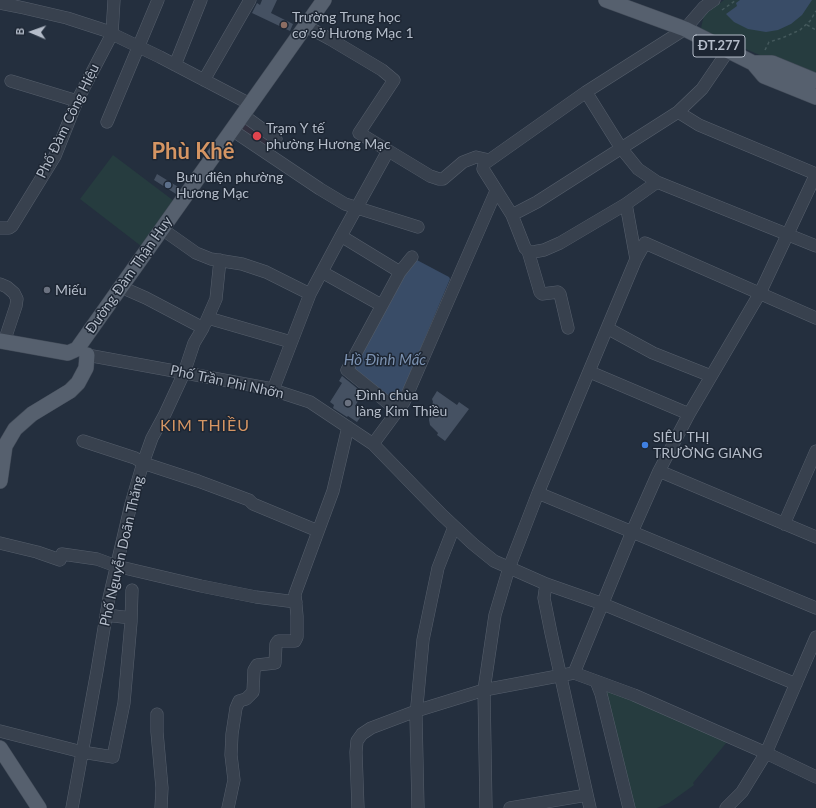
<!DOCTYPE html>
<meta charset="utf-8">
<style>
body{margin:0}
#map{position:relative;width:816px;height:808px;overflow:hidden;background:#242f3e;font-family:Lato,sans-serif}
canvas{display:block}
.north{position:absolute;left:12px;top:12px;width:40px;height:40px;-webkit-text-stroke:3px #1d2633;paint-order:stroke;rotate:272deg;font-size:11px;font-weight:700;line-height:16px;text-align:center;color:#b4bcc9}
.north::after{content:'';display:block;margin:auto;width:14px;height:18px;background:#b4bcc9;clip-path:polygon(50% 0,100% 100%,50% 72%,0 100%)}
</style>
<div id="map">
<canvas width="816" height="808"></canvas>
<div class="north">B</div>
</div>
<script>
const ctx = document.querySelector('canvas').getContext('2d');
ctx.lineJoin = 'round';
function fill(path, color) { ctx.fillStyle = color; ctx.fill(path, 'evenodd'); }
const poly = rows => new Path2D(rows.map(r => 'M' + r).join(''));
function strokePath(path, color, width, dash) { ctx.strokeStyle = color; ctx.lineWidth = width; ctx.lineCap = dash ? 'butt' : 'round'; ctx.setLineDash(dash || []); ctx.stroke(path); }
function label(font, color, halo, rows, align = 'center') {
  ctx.font = font + ' Lato,sans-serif'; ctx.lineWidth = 3; ctx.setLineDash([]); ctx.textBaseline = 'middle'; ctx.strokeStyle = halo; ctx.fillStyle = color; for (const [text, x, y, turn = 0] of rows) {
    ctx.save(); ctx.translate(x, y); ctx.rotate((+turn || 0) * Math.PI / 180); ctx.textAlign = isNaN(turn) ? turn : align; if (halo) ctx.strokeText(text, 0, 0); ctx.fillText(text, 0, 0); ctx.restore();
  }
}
const medical = poly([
 [247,119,276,139,268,153,238,132]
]);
const green = poly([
 [724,0,816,0,816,79,708,33,701,28,704,15],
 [113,155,174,201,141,246,80,199],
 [608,691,613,691,727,742,693,783,694,785,669,803,657,808,633,808,605,694]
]);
const water = poly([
 [740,0,812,0,802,15,791,24,778,30,766,32,748,29,734,22,726,14,737,6,736,3],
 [415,259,449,277,450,279,403,390,396,402,351,367,401,276]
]);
const building = poly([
 [262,0,277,0,271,13,293,24,290,31,252,13,257,3,260,5],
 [157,174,180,188,176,194,154,180],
 [342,376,363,393,355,406,364,412,357,422,348,416,347,417,333,408,334,405,330,402,342,383,339,381],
 [437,391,457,405,459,402,469,409,445,441,437,435,438,433,430,425,429,420,430,409,433,402,432,399]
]);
const path = poly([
 [722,10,736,0],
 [807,25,816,30],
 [765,50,769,42,782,38,800,30,810,21,816,11]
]);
const minor = poly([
 [0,3,24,8,67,18,104,30,160,57,250,104],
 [306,26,330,39,382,70,394,80,359,133,430,176,439,179,443,179,463,162,476,157,489,160],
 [175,65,201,0],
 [204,80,250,0],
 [11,81,77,101],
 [586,92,621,148,638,169,657,182,816,246],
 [678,112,699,125,816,174],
 [243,115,276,139],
 [107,122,158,0],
 [232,130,320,189,345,204,418,227],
 [657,182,626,204,560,243,544,250,533,252,528,251,525,248,512,215,483,169,484,164,586,92,685,29,704,7,714,0],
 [626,204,636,259],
 [512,215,537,202,678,112,702,89,728,51],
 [0,228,9,228,12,226,55,156,77,101,112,34,114,0],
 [162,229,196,253,211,259,242,264,266,272,310,294],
 [341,236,400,272],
 [528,251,540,292,542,294,558,292,560,294,568,328],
 [322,272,381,305],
 [0,284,7,287,14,293,17,299,16,306,4,342],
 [208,318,291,342],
 [205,324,216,299,220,260],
 [607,328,653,353,711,376],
 [80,350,87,355,267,388,310,402,373,444,442,515,473,544,494,561,546,584,603,604,796,684],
 [590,372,689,414],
 [273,390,310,294,341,236,388,151],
 [398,411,347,370,400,272,412,257],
 [83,441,135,458,143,463,198,481,249,500,253,504,318,531],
 [373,444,404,402,496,191],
 [659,471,816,537],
 [538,493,816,608],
 [784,524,816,451],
 [0,543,37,552,60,560,62,554,97,559,116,566,201,586,256,597,296,602],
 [546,584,544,598,551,633,590,808],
 [106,615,131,618],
 [574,673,632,532,659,471,689,414,760,293,816,174],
 [596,681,601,694,629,808],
 [157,714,157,732,162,788,161,808],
 [0,731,82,752,113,757,124,703,131,622,132,590],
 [72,808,97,671,109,598,131,504,143,463,152,438,165,414,184,373,194,343,203,328,146,298,121,287],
 [228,808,234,780,231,755,232,734,236,708,239,701,246,699,253,692,254,670,257,665,275,663,276,644,278,641,295,641,297,637,297,616,295,594,333,491,348,427],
 [358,808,356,752,357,741,362,734,371,728,416,711,484,690,574,673,634,695,766,753,816,777],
 [418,808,416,716,423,640,438,568,454,527],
 [486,808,484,690,495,615,509,568,538,493,636,259,645,243,816,318],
 [510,808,587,795],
 [726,808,742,792,766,753,816,637]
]);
const major = poly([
 [606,0,685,29,753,63,772,63,816,81],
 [753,63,764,76,816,97],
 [0,341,68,353,77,349,324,0],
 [0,481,5,446,15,429,32,414,70,391,78,383,86,368,87,355],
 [0,748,39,808]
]);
const markers = [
 [284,25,4,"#8d6e63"],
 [257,136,5,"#e0444e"],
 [168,185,4,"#5c6f8a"],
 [47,290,4,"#6b7280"],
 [348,403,4,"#6b7280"],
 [645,445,4,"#3f7fe0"]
];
const shields = [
 [719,46,52]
];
const shieldNames = [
 ["ĐT.277",719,46]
];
const poiNames = [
 ["Trường Trung học",292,17],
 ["cơ sở Hương Mạc 1",292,33],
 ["Trạm Y tế",266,128],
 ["phường Hương Mạc",266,144],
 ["Bưu điện phường",176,177],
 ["Hương Mạc",176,193],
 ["Miếu",55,290],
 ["Đình chùa",356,395],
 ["làng Kim Thiều",356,411],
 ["SIÊU THỊ",653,437],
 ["TRƯỜNG GIANG",653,453]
];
const streetNames = [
 ["Phố Đàm Công Hiệu",68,121,-64],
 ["Đường Đàm Thận Huy",129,275,-55],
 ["Phố Trần Phi Nhỡn",227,382,12],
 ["Phố Nguyễn Doãn Thăng",122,551,-77]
];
const waterNames = [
 ["Hồ Đình Mấc",385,360]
];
const quarterNames = [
 ["KIM THIỀU",205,426]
];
const townNames = [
 ["Phù Khê",193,152]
];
fill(medical, '#32303f');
fill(green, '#263c3f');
fill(water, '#394c67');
fill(building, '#455162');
strokePath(minor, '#565f6c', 13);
strokePath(major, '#414a57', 16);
strokePath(path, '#44595c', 1.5, [3, 3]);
strokePath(minor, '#38414e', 12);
strokePath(major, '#56606e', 15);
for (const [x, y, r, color] of markers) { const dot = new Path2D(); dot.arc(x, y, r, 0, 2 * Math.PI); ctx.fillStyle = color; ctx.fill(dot); strokePath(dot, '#1d2633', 1.5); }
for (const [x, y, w] of shields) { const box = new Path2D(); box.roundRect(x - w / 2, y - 11, w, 22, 3); ctx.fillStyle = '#1d2633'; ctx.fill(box); strokePath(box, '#b4bcc9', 1); }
label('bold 13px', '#b4bcc9', null, shieldNames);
label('14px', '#b4bcc9', '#1d2633', poiNames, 'left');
label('14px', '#b4bcc9', '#1d2633', streetNames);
label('italic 15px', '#7c92b1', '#1d2633', waterNames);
ctx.letterSpacing = '1px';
label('16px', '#d59563', '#1d2633', quarterNames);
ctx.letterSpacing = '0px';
label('bold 22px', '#d59563', '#1d2633', townNames);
</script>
